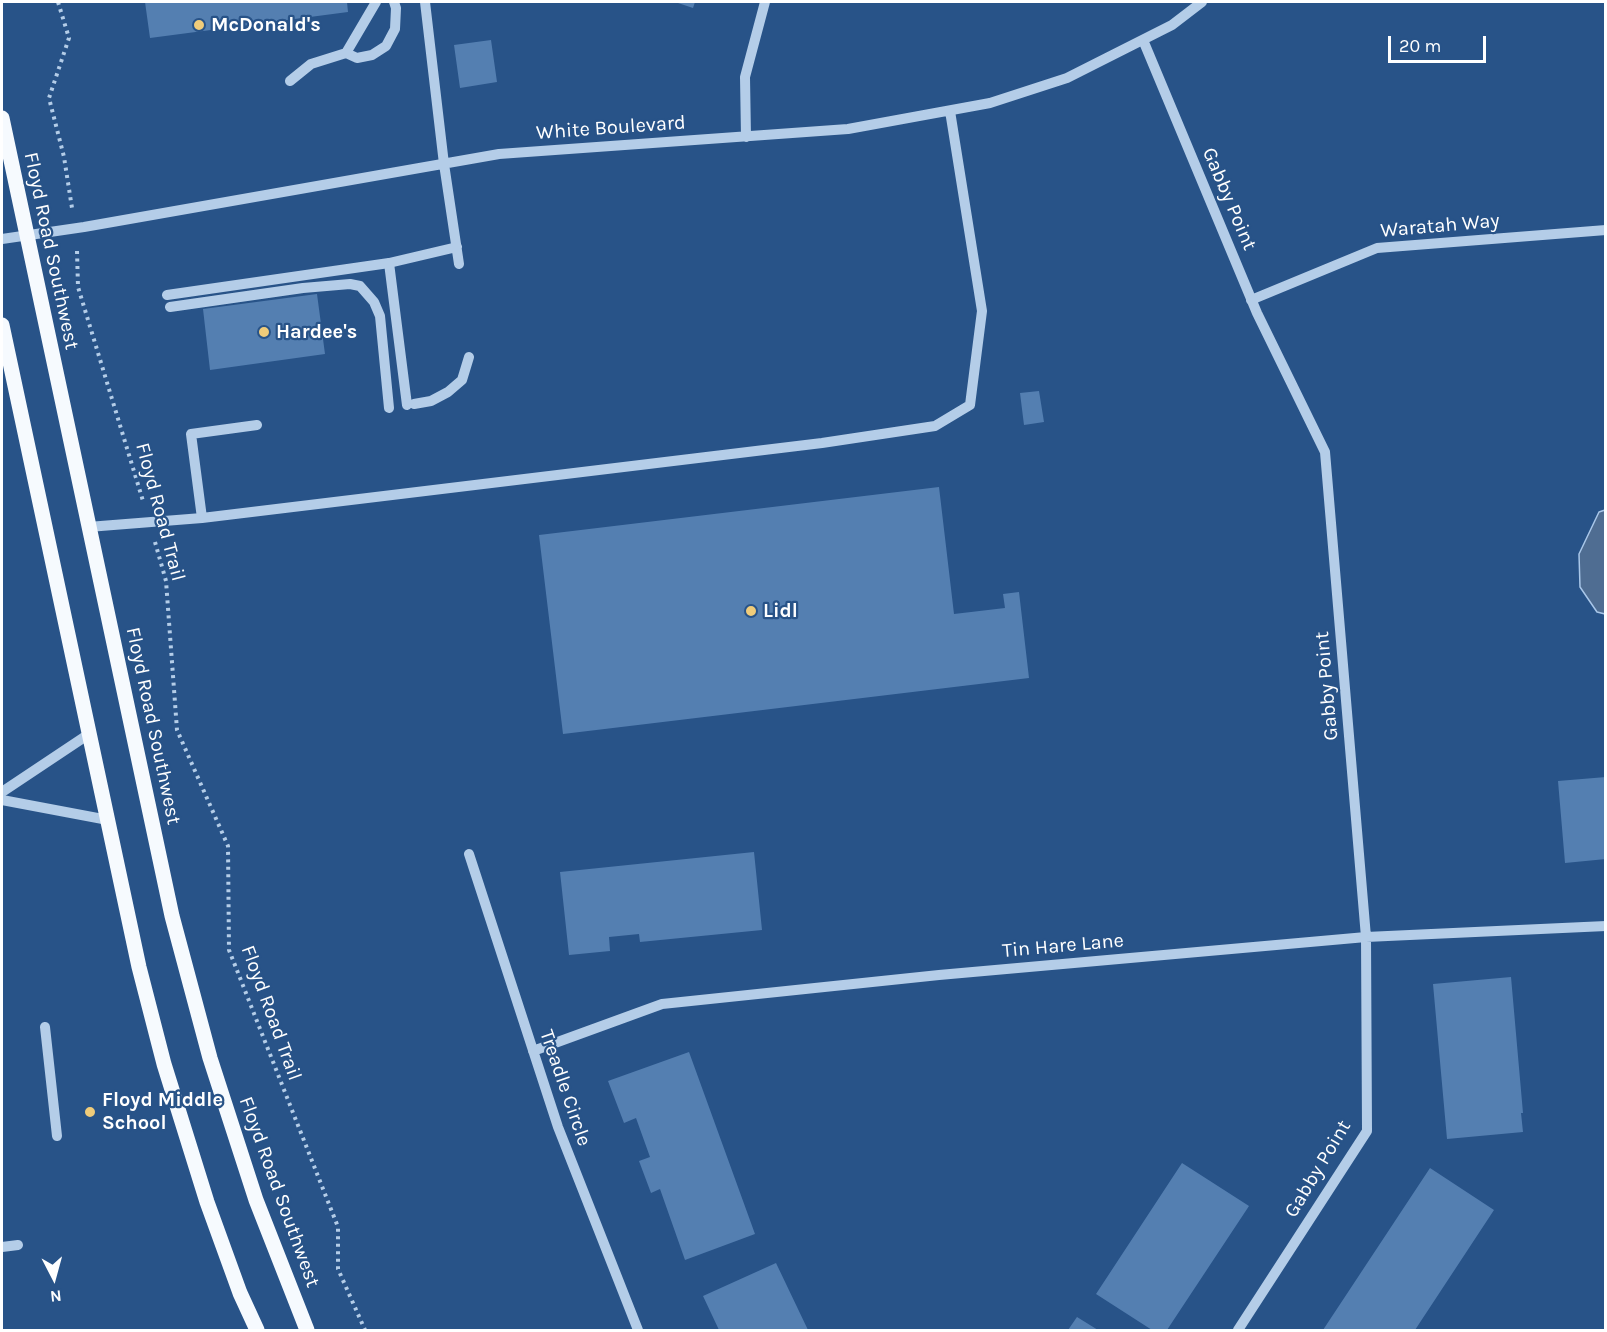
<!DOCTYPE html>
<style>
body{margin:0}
#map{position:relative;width:1607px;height:1332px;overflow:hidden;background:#285388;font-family:Karla,sans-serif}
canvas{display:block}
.frame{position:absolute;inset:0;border:3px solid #fff;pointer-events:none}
.north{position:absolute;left:24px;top:1248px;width:60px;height:60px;-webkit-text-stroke:4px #285388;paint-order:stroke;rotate:174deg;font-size:16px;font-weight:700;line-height:24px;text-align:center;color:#fff}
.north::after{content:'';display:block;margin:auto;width:21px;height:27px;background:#fff;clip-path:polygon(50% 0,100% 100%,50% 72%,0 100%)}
.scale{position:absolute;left:1388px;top:36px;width:98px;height:27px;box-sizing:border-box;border:3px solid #fff;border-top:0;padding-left:8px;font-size:18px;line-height:21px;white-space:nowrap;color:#fff;-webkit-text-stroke:4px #285388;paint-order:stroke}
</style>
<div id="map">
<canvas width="1607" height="1332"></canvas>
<div class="frame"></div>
<div class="north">N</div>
<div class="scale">20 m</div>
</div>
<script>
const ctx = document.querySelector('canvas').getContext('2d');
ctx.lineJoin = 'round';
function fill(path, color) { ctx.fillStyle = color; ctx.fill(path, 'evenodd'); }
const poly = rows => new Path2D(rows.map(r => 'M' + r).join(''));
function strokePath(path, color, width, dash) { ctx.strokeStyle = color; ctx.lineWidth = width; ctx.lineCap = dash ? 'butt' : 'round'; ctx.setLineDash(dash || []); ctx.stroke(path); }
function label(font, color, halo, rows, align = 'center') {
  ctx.font = font + ' Karla,sans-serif'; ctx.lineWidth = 4.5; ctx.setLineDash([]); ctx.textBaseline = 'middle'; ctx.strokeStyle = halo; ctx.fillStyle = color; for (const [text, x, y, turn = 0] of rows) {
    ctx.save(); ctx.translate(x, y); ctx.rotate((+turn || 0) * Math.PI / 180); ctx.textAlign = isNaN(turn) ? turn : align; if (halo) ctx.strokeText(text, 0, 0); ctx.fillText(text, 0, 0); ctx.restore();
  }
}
const water = poly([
 [1605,510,1605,614,1597,612,1580,587,1579,554,1599,512,1605,510]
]);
const building = poly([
 [145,2,347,2,348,12,150,38],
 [675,2,695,2,693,8],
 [491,40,497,82,460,88,454,45],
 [317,294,325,354,210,370,203,309],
 [1039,391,1044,422,1024,425,1020,393],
 [939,487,954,614,1005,608,1003,594,1019,592,1029,678,563,734,539,535],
 [1606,777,1606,859,1565,863,1558,781],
 [754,852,762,930,640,942,639,934,609,937,610,951,569,955,560,872],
 [1511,977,1523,1113,1521,1113,1523,1132,1447,1139,1433,984],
 [689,1052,755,1234,685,1260,660,1189,651,1193,639,1161,650,1157,636,1118,624,1123,608,1081],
 [1182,1163,1249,1206,1167,1330,1152,1330,1096,1294],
 [1430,1168,1494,1210,1415,1330,1323,1330],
 [776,1263,808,1330,719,1330,703,1296],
 [1077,1317,1098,1330,1068,1330]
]);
const path = poly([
 [58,2,69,38,49,98,64,157,72,208],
 [77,251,78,287,143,501],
 [155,542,166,581,177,730,228,846,229,950,338,1227,338,1269,365,1330]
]);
const minor = poly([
 [425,2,444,164,459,264],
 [1143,40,1257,313,1325,452,1366,937,1367,1131,1238,1330],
 [346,53,357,58,372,55,386,46,395,29,396,8,394,2],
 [290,81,311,64,346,53,376,2],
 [746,137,745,77,765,2],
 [2,239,84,227,499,154,848,129,990,103,1067,78,1172,25,1202,2],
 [389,263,407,405],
 [167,295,389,263,457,247],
 [1251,300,1377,248,1606,230],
 [170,307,303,288,350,284,360,286,374,302,380,316,389,408],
 [414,404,431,401,448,392,462,380,469,357],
 [202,518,822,443,935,426,970,405,982,311,950,111],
 [88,527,202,518,191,434,257,425],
 [2,792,89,734],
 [2,800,108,820],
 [469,854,558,1127,638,1330],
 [45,1027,57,1136],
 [533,1051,662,1004,939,975,1366,937,1606,926],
 [2,1247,18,1245]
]);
const major = poly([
 [2,118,172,916,210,1058,256,1200,307,1330],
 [2,325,139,967,164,1064,207,1202,240,1293,257,1330]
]);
const markers = [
 [199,25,6,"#f0cc7a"],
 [264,332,6,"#f0cc7a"],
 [751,611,6,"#f0cc7a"],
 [90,1112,6,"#f0cc7a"]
];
const poiNames = [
 ["McDonald's",211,25],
 ["Hardee's",276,332],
 ["Lidl",763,611],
 ["Floyd Middle",102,1100],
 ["School",102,1123]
];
const streetNames = [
 ["White Boulevard",611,128,-4],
 ["Gabby Point",1229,199,67],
 ["Waratah Way",1440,226,-5],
 ["Floyd Road Southwest",51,251,78],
 ["Floyd Road Trail",160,512,75],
 ["Gabby Point",1327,686,-95],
 ["Floyd Road Southwest",153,726,78],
 ["Tin Hare Lane",1063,946,-5],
 ["Floyd Road Trail",271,1013,70],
 ["Treadle Circle",565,1088,71],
 ["Gabby Point",1318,1169,-59],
 ["Floyd Road Southwest",279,1192,70]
];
fill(water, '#4f6d92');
strokePath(water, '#a9c7e9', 1.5);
fill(building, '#547fb1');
strokePath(path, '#b4cde8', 4, [3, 4.5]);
strokePath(minor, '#b4cde8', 10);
strokePath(major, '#f6fafe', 15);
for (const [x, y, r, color] of markers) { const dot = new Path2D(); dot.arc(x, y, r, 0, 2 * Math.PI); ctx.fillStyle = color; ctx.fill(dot); strokePath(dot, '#285388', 2); }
label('bold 20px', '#fff', '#285388', poiNames, 'left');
label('20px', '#fff', '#285388', streetNames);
</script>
